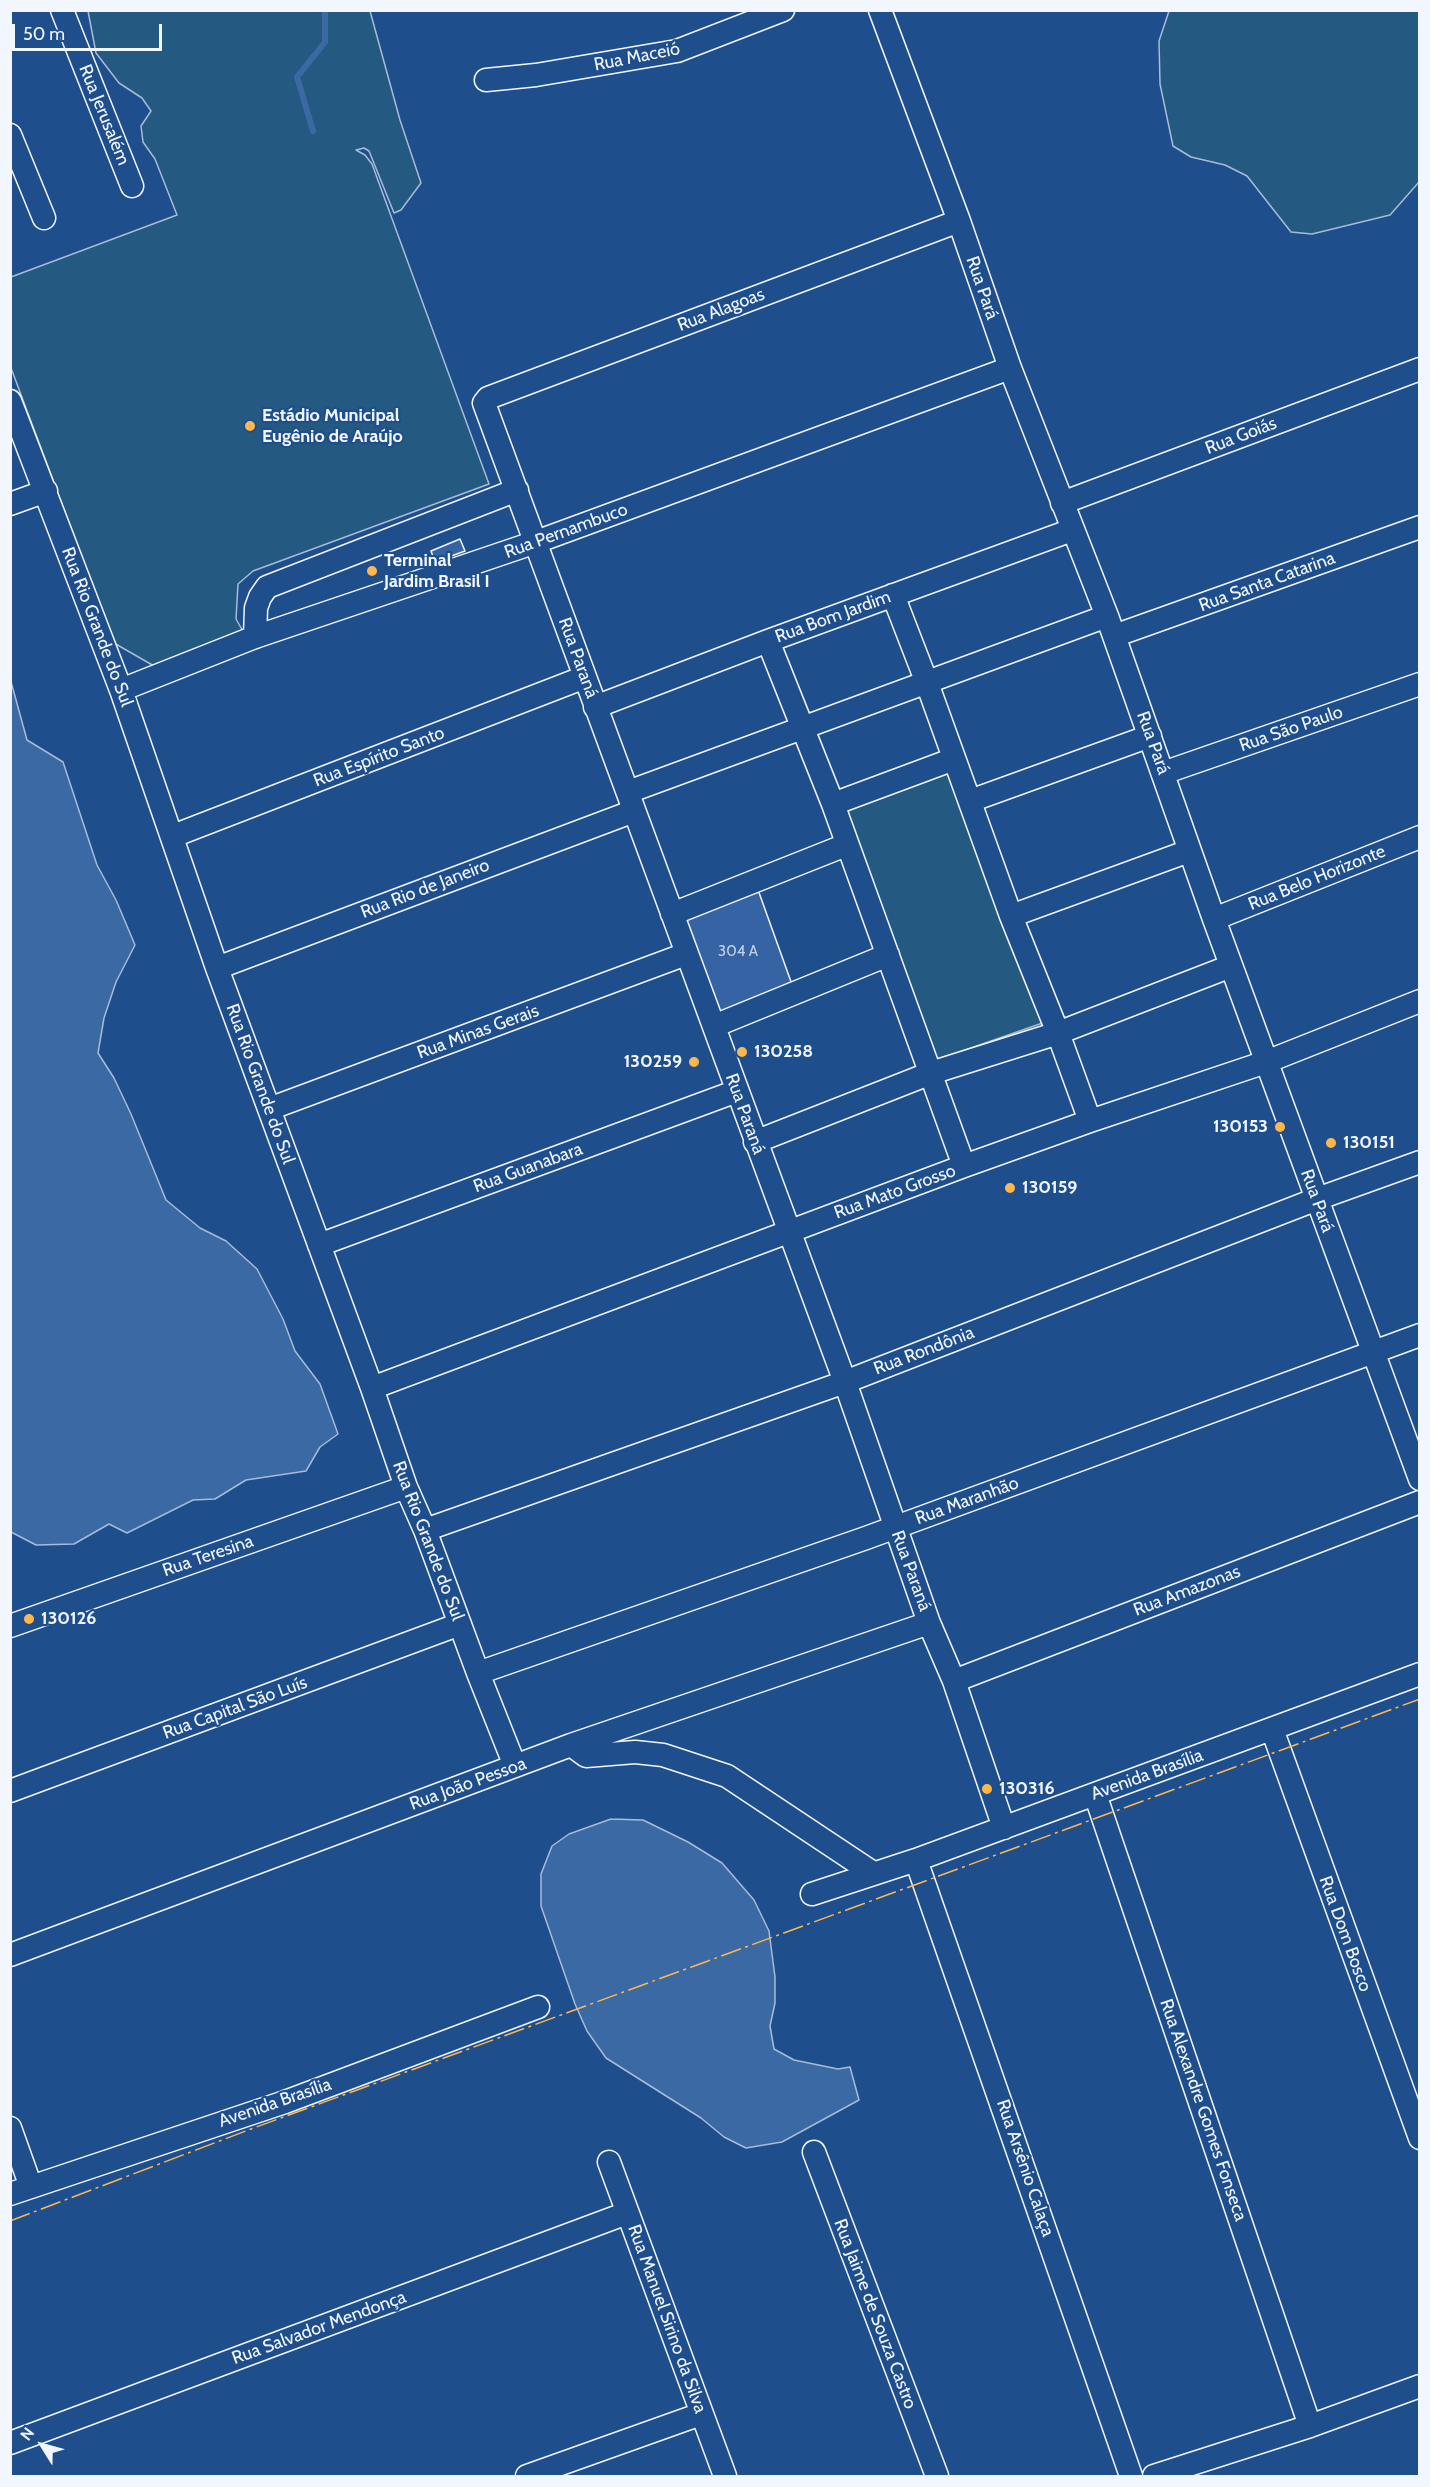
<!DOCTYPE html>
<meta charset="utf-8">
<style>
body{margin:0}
#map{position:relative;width:1430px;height:2487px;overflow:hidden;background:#1f4e8c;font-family:Cabin,sans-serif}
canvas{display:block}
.frame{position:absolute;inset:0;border:12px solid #f2f6ff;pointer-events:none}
.north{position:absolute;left:12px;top:2415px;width:60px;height:60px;-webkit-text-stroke:4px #1f4e8c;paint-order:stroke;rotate:307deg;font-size:16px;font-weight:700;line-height:24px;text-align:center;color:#f2f6ff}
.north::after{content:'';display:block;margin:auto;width:21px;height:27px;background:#f2f6ff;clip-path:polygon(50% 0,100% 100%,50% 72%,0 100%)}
.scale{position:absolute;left:12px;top:24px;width:150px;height:27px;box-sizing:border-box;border:3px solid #f2f6ff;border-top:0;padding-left:8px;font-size:18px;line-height:21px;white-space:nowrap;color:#f2f6ff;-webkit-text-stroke:4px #1f4e8c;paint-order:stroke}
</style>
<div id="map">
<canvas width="1430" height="2487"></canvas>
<div class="frame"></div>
<div class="north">N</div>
<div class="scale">50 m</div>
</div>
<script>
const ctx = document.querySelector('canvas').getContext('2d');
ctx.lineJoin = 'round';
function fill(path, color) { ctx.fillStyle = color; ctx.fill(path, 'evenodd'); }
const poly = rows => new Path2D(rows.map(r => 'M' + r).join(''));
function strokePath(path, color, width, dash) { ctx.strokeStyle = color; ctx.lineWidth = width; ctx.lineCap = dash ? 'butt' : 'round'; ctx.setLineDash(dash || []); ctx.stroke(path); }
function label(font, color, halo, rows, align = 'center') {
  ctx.font = font + ' Cabin,sans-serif'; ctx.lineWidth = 4.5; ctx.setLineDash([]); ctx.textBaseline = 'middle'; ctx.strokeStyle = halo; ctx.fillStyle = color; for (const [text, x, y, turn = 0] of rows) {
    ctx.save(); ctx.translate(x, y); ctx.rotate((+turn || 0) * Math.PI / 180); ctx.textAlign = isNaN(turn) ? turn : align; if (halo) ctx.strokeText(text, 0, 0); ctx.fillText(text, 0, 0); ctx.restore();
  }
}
const green = poly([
 [88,11,370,11,400,120,421,183,401,210,394,213,369,151,364,148,356,150,365,155,372,164,489,484,253,571,238,584,236,619,244,633,154,666,114,643,11,368,11,277,177,215,155,159,143,142,141,126,151,111,142,98,119,83,96,53,88,11],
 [1169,11,1419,11,1419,182,1390,215,1312,234,1291,232,1247,176,1225,165,1191,157,1173,146,1160,84,1159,41,1169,11],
 [956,761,1051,1020,934,1061,842,809,956,761]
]);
const water = poly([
 [10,678,27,740,63,762,97,865,116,900,135,945,116,982,104,1018,98,1053,114,1078,131,1114,166,1200,200,1228,226,1241,257,1269,283,1319,295,1351,320,1384,338,1434,320,1447,306,1471,246,1480,215,1499,193,1500,127,1533,109,1524,74,1544,36,1545,11,1532,10,678],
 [611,1819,643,1820,688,1842,722,1863,754,1900,769,1931,775,1977,775,2003,770,2026,774,2049,794,2060,838,2069,850,2067,859,2100,782,2142,746,2148,724,2137,701,2118,606,2058,587,2031,575,2004,541,1906,541,1874,552,1846,569,1834,611,1819]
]);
const stream = poly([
 [313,131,297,77,325,42,325,10]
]);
const building = poly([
 [460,539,465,551,435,562,431,551,460,539],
 [757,887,794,990,720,1020,682,914,757,887]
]);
const minor = poly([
 [62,10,132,186],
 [880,10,959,221,1010,368,1107,616,1214,919,1420,1479],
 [486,80,536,75,677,51,783,10],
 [10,135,44,218],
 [959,221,488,398,484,403,845,1382,929,1623,954,1681,1004,1828],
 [10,401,121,690,217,968,372,1388,406,1487,425,1530,478,1673,515,1766],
 [1062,503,1420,369],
 [10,504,46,491],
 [893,595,927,683,1011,916,1058,1033,1090,1121],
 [1114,636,1420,527],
 [255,637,256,608,260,597,267,587,517,490],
 [768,641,833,804,964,1166],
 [121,690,255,637,536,542,1010,368],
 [595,707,768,641,1072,530],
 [1163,773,1420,684],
 [628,792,1107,616],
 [970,801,1150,736],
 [833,804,954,759],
 [173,836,585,677],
 [672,914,846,845],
 [1011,916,1189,851],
 [1214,919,1420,837],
 [217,968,634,811],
 [714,1026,888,955],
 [269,1109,686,954],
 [755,1142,931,1073,1058,1033,1231,966],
 [319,1245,737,1091],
 [372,1388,964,1166,1090,1121,1266,1062,1420,1001],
 [425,1530,845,1382,1317,1199,1420,1162],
 [10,1626,406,1487],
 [478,1673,866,1538,1420,1335],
 [954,1681,1420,1502],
 [1272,1729,1420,2138],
 [571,1745,586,1756,635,1752,663,1755,727,1776,873,1873],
 [10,1791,460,1624],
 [1095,1794,1310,2426],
 [916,1860,1131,2476],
 [812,1894,916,1860,1420,1674],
 [10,1955,571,1745,929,1623],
 [10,2128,31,2187],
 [814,2152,937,2476],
 [609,2162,725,2476],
 [10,2194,285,2102,538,2007],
 [10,2443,627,2213],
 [527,2476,701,2414],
 [1154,2476,1310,2426,1420,2386]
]);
const power = poly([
 [10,2221,251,2129,1420,1699]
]);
const markers = [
 [250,426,6,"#ffb74d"],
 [372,571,6,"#ffb74d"],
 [742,1052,6,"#ffb74d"],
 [694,1062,6,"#ffb74d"],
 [1280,1127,6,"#ffb74d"],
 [1331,1143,6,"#ffb74d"],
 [1010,1188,6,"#ffb74d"],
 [29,1619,6,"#ffb74d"],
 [987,1789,6,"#ffb74d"]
];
const numberNames = [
 ["304 A",738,952]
];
const streetNames = [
 ["Rua Maceió",637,57,-11],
 ["Rua Jerusalém",104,115,68],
 ["Rua Pará",982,288,71],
 ["Rua Alagoas",721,310,-21],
 ["Rua Goiás",1241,436,-21],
 ["Rua Pernambuco",566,531,-20],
 ["Rua Santa Catarina",1267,582,-20],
 ["Rua Bom Jardim",833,617,-20],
 ["Rua Rio Grande do Sul",97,627,69],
 ["Rua Paraná",578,658,70],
 ["Rua São Paulo",1291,729,-19],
 ["Rua Pará",1153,743,70],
 ["Rua Espírito Santo",379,757,-21],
 ["Rua Belo Horizonte",1317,878,-22],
 ["Rua Rio de Janeiro",425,889,-21],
 ["Rua Minas Gerais",478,1032,-20],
 ["Rua Rio Grande do Sul",260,1084,70],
 ["Rua Paraná",745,1114,70],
 ["Rua Guanabara",528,1168,-20],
 ["Rua Mato Grosso",895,1192,-20],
 ["Rua Pará",1317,1201,70],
 ["Rua Rondônia",924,1351,-21],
 ["Rua Maranhão",967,1501,-20],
 ["Rua Rio Grande do Sul",428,1541,69],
 ["Rua Teresina",208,1556,-19],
 ["Rua Paraná",911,1571,70],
 ["Rua Amazonas",1187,1591,-21],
 ["Rua Capital São Luís",235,1708,-20],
 ["Avenida Brasília",1147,1775,-20],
 ["Rua João Pessoa",468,1784,-20],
 ["Rua Dom Bosco",1345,1934,70],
 ["Avenida Brasília",275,2103,-19],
 ["Rua Alexandre Gomes Fonseca",1203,2110,71],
 ["Rua Arsênio Calaça",1025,2168,71],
 ["Rua Jaime de Souza Castro",875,2314,69],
 ["Rua Manuel Sirino da Silva",667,2319,70],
 ["Rua Salvador Mendonça",319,2328,-20]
];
const poiNames = [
 ["Estádio Municipal",262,416],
 ["Eugênio de Araújo",262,437],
 ["Terminal",384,561],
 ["Jardim Brasil I",384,582],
 ["130258",754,1052],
 ["130259",682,1062,"right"],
 ["130153",1268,1127,"right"],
 ["130151",1343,1143],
 ["130159",1022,1188],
 ["130126",41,1619],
 ["130316",999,1789]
];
fill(green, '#245a82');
strokePath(green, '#a8bbd7', 1.5);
fill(water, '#3b69a3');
strokePath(water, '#a8bbd7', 1.5);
strokePath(stream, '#3b69a3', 6);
fill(building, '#3563a3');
strokePath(building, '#f2f6ff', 1.5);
strokePath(minor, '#f2f6ff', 25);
strokePath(minor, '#1f4e8c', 22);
strokePath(power, '#ffb74d', 1.5, [21, 4.5, 3, 4.5]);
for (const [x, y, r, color] of markers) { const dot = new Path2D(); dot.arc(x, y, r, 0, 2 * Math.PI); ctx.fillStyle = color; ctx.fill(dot); strokePath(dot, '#1f4e8c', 2); }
label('15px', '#c3d1e8', null, numberNames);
label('18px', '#f2f6ff', '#1f4e8c', streetNames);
label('bold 18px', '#f2f6ff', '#1f4e8c', poiNames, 'left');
</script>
